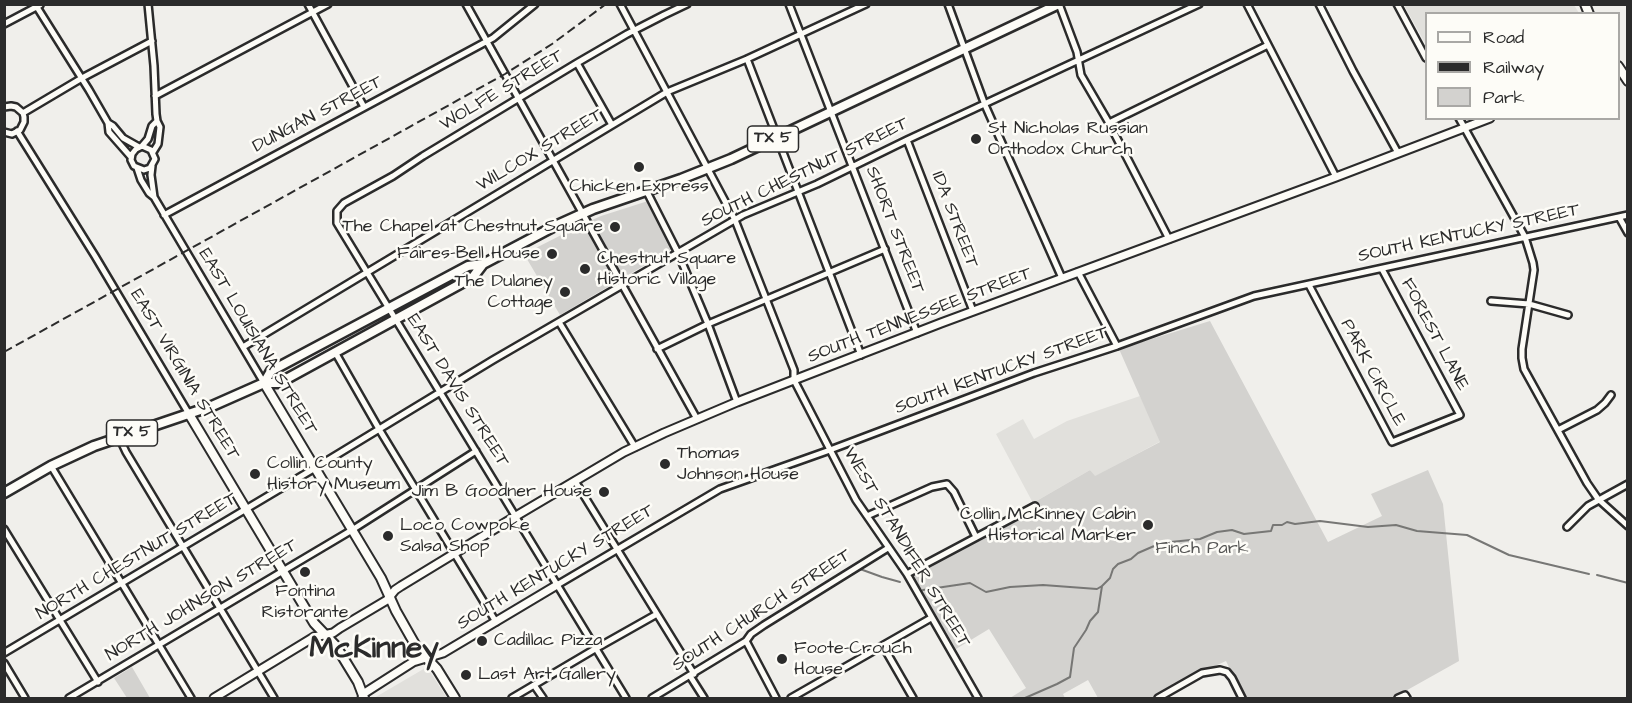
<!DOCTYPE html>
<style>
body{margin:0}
#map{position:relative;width:1632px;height:703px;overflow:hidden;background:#f0efeb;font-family:"Architects Daughter",sans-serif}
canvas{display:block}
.frame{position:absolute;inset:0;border:6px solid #2b2b2b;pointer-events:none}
.legend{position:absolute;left:1425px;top:12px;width:195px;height:108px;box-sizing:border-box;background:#fdfcf7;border:2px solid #a9a8a5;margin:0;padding:8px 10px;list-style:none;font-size:18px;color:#2b2b2b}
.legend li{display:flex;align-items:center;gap:12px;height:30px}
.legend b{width:30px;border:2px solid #a9a8a5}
</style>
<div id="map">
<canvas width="1632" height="703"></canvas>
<div class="frame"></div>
<ul class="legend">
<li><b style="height:8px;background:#fdfcf7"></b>Road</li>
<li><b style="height:8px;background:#2b2b2b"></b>Railway</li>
<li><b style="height:16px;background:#d3d2cf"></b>Park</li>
</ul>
</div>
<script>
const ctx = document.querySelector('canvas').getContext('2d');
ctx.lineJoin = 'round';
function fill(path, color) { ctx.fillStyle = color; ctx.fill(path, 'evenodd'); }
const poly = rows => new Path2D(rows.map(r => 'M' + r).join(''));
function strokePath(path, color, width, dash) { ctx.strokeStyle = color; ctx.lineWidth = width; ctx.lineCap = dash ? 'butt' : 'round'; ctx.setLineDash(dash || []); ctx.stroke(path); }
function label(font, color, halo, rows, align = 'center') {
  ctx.font = font + ' "Architects Daughter",sans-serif'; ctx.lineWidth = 5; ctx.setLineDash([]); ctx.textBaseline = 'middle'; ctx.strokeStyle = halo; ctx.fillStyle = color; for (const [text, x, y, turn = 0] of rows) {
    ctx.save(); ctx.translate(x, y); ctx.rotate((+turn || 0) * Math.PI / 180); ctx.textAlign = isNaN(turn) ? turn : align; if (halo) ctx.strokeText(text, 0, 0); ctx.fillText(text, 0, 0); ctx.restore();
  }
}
const built = poly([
 [1404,5,1574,5,1579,13,1426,14,1426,45],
 [1140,396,1161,441,1094,477,1090,470,1033,503,996,434,1023,419,1034,439,1067,421],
 [427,667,447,698,374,698]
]);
const green = poly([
 [648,201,674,248,560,315,524,254,581,225,601,216],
 [1210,321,1328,542,1382,516,1371,494,1428,470,1443,504,1459,661,1393,698,1244,698,1226,661,1179,682,1151,698,1098,698,1088,680,1063,694,1065,698,1010,698,1026,688,989,629,956,649,912,574,1036,509,1033,503,1090,470,1095,476,1160,442,1119,349],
 [132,667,150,698,127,698,114,678]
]);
const stream = poly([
 [860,569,882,577,900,582],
 [1597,575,1628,583],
 [923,590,970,583,986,592,1010,587,1043,585,1097,589,1102,586],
 [1025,698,1057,684,1070,677,1074,648,1086,630,1090,621,1098,612,1102,586,1110,578,1113,569,1118,564,1131,559,1138,553,1161,543,1200,539,1217,532,1232,530,1244,534,1271,531,1273,525,1282,525,1287,522,1295,524,1320,521,1368,527,1396,525,1417,531,1467,535,1509,555,1589,574]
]);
const minor = poly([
 [35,4,89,90,108,123,109,132,131,157],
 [148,4,154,66,156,114,157,121,160,127,158,144,153,152],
 [308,4,364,107],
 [466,4,697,419],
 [620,4,735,220,794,370,794,380,856,500,907,574,978,698],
 [789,4,917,333],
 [948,4,985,105,1062,278],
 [1059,4,1077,52,1081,75,1109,123,1169,239],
 [1247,4,1336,177],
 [1319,4,1353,71,1398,153],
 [1397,4,1426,58],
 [4,24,40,5],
 [747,59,861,355],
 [577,63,612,125],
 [155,96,328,4],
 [4,107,11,106,16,107,23,113,24,117,24,122,20,130,12,134,4,132],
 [23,113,82,78,152,41],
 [1459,118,1525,237,1533,263,1534,270,1522,349,1522,358,1524,369,1587,483,1598,499,1628,526],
 [108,123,113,126,123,138,139,147],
 [1109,123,1268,45],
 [17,131,95,256,189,414],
 [907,140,973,311],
 [142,146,151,150,155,159,150,168,144,170,134,166,131,160,132,154,136,149,142,146,148,139,152,126,157,121],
 [152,166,151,175,154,197],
 [137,168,141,180,149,193,154,197,264,383],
 [646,190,678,253,708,324,737,402],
 [164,215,493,38,535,4],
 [1619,217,1628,233],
 [1078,272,1117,346],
 [1309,285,1392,442,1460,415,1382,269],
 [1491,301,1529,304,1568,315],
 [559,322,635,447],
 [243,347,667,92,747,59,866,4],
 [657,349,708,324,885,249],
 [335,352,379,429,496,622],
 [1558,430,1597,410,1605,403,1611,395],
 [119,437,126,452,274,698],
 [51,466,191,698],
 [575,481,694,674],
 [867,516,932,487,947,484,954,492,976,537],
 [1567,527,1588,506,1628,484],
 [4,529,98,682],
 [907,574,1035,506],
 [557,585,720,489,830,450,1034,373,1117,346,1254,296,1628,215],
 [746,641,776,698],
 [883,646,913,698],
 [4,653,315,468,493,360,743,215,817,184,907,140,1199,4],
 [4,663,25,698],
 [690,676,704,698],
 [534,685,543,698],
 [69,698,352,530,476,451],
 [512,698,595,649,657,614],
 [626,698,337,223,337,211,344,203,393,176,423,156,577,63,627,34,664,15,687,4],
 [652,698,746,641,751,634,764,625,888,548],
 [791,698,931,618],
 [1158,698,1202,673,1220,670,1227,672,1232,678,1242,698],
 [1398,698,1405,695,1407,698]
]);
const tertiary = poly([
 [214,698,314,637,333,633,340,628,387,600,395,590,401,586,516,516,624,452,664,433,737,402,941,323,1336,177,1490,118],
 [362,698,363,694,413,662,443,653,557,585]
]);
const secondary = poly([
 [1585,4,1589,14],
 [1618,66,1628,81],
 [264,383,381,578,396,611,417,648,437,669,455,698],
 [189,414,314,623,336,646,358,682,364,698]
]);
const primary = poly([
 [264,383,271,371,468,266,483,264,553,227,593,209,681,179,731,159,1059,4],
 [4,493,51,466,94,446,212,406,264,383,279,383,473,277,483,264]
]);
const rail = poly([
 [4,352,505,74,552,44,606,4]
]);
const markers = [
 [976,139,6,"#2b2b2b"],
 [639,167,6,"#2b2b2b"],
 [615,227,6,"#2b2b2b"],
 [552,254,6,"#2b2b2b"],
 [585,269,6,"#2b2b2b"],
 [565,292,6,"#2b2b2b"],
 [665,464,6,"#2b2b2b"],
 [255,474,6,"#2b2b2b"],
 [604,492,6,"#2b2b2b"],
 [1148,525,6,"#2b2b2b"],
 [388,536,6,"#2b2b2b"],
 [305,572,6,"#2b2b2b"],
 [482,641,6,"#2b2b2b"],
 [782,659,6,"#2b2b2b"],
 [466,675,6,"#2b2b2b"]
];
const shields = [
 [773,139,51],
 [132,433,51]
];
const shieldNames = [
 ["TX 5",773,139],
 ["TX 5",132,433]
];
const streetNames = [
 ["WOLFE STREET",502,91,-31],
 ["DUNGAN STREET",318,115,-28],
 ["WILCOX STREET",540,151,-31],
 ["SOUTH CHESTNUT STREET",805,173,-26],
 ["IDA STREET",954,220,69],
 ["SHORT STREET",894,230,69],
 ["SOUTH KENTUCKY STREET",1469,234,-12],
 ["SOUTH TENNESSEE STREET",920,316,-21],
 ["FOREST LANE",1434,335,62],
 ["EAST LOUISIANA STREET",257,342,59],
 ["SOUTH KENTUCKY STREET",1002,371,-20],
 ["PARK CIRCLE",1372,373,62],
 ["EAST VIRGINIA STREET",184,375,59],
 ["EAST DAVIS STREET",457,391,58],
 ["WEST STANDIFER STREET",906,548,59],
 ["NORTH CHESTNUT STREET",137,557,-31],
 ["SOUTH KENTUCKY STREET",556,568,-31],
 ["NORTH JOHNSON STREET",202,601,-31],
 ["SOUTH CHURCH STREET",762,611,-33]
];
const poiNames = [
 ["St Nicholas Russian",988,129],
 ["Orthodox Church",988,150],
 ["Chicken Express",639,187,"center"],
 ["The Chapel at Chestnut Square",603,227,"right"],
 ["Faires-Bell House",540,254,"right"],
 ["Chestnut Square",597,259],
 ["Historic Village",597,280],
 ["The Dulaney",553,282,"right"],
 ["Cottage",553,303,"right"],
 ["Thomas",677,454],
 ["Johnson House",677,475],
 ["Collin County",267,464],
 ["History Museum",267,485],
 ["Jim B Goodner House",592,492,"right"],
 ["Collin McKinney Cabin",1136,515,"right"],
 ["Historical Marker",1136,536,"right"],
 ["Loco Cowpoke",400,526],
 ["Salsa Shop",400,547],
 ["Fontina",305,592,"center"],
 ["Ristorante",305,613,"center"],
 ["Cadillac Pizza",494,641],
 ["Foote-Crouch",794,649],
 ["House",794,670],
 ["Last Art Gallery",478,675]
];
const parkNames = [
 ["Finch Park",1202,549]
];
const townNames = [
 ["McKinney",374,651]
];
fill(built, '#e1e0dc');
fill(green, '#d3d2cf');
strokePath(stream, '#777775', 2);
strokePath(minor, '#2b2b2b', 10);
strokePath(tertiary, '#2b2b2b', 11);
strokePath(secondary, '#2b2b2b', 12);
strokePath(primary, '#2b2b2b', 13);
strokePath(minor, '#fdfcf7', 5);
strokePath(tertiary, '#fdfcf7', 7);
strokePath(secondary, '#fdfcf7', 8);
strokePath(primary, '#fdfcf7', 8);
strokePath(rail, '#2b2b2b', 2, [9, 4.5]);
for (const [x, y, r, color] of markers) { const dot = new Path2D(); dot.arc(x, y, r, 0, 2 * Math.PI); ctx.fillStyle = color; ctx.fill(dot); strokePath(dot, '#fdfcf7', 2); }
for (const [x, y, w] of shields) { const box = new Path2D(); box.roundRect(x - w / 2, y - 13, w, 26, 4.5); ctx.fillStyle = '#fdfcf7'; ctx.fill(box); strokePath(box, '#2b2b2b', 1.5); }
label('bold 16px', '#2b2b2b', null, shieldNames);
label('18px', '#2b2b2b', '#fdfcf7', streetNames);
label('18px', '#2b2b2b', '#fdfcf7', poiNames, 'left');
label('18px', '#555554', '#fdfcf7', parkNames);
label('bold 30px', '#2b2b2b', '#fdfcf7', townNames);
</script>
